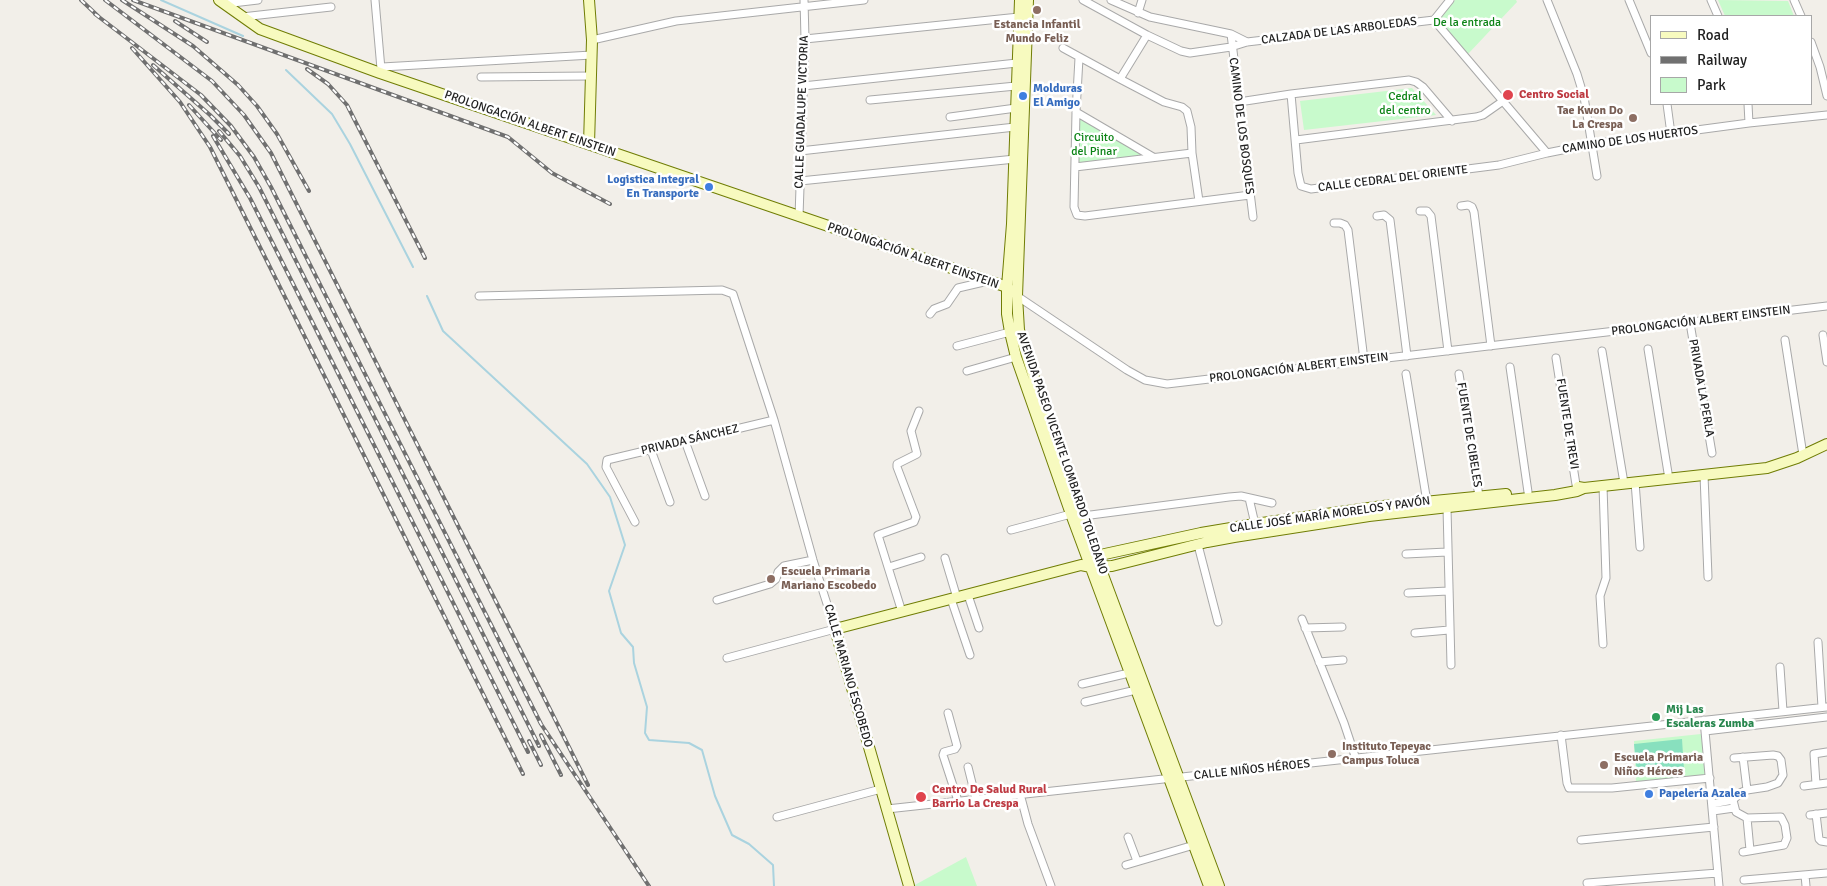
<!DOCTYPE html>
<meta charset="utf-8">
<style>
body{margin:0}
#map{position:relative;width:1827px;height:886px;overflow:hidden;background:#f2efe9;font-family:Signika,sans-serif}
canvas{display:block}
.legend{position:absolute;left:1650px;top:15px;width:162px;height:90px;box-sizing:border-box;background:#fff;border:1px solid #a7a7a7;margin:0;padding:6px 9px;list-style:none;font-size:15px;color:#222}
.legend li{display:flex;align-items:center;gap:10px;height:25px}
.legend b{width:25px;border:1px solid #a7a7a7}
</style>
<div id="map">
<canvas width="1827" height="886"></canvas>
<ul class="legend">
<li><b style="height:6px;background:#f7fabf"></b>Road</li>
<li><b style="height:6px;background:#707070"></b>Railway</li>
<li><b style="height:14px;background:#c8facc"></b>Park</li>
</ul>
</div>
<script>
const ctx = document.querySelector('canvas').getContext('2d');
ctx.lineJoin = 'round';
function fill(path, color) { ctx.fillStyle = color; ctx.fill(path, 'evenodd'); }
const poly = rows => new Path2D(rows.map(r => 'M' + r).join(''));
function strokePath(path, color, width, dash) { ctx.strokeStyle = color; ctx.lineWidth = width; ctx.lineCap = dash ? 'butt' : 'round'; ctx.setLineDash(dash || []); ctx.stroke(path); }
function label(font, color, halo, rows, align = 'center') {
  ctx.font = font + ' Signika,sans-serif'; ctx.lineWidth = 5; ctx.setLineDash([]); ctx.textBaseline = 'middle'; ctx.strokeStyle = halo; ctx.fillStyle = color; for (const [text, x, y, turn = 0] of rows) {
    ctx.save(); ctx.translate(x, y); ctx.rotate((+turn || 0) * Math.PI / 180); ctx.textAlign = isNaN(turn) ? turn : align; if (halo) ctx.strokeText(text, 0, 0); ctx.fillText(text, 0, 0); ctx.restore();
  }
}
const park = poly([
 [1455,0,1516,0,1517,2,1468,54,1436,23],
 [1718,0,1788,1,1794,16,1725,16],
 [1412,88,1436,115,1304,130,1300,101],
 [1078,116,1142,155,1077,164],
 [1701,734,1705,775,1636,782,1634,741],
 [966,857,977,886,913,886]
]);
const pitch = poly([
 [1682,739,1684,770,1637,774,1634,744]
]);
const stream = poly([
 [161,0,243,36],
 [286,70,332,114,350,144,413,267],
 [427,296,443,331,587,464,610,497,625,545,609,591,621,633,633,647,634,663,647,707,645,733,649,740,689,743,702,750,715,796,732,835,749,844,773,865,774,886]
]);
const street = poly([
 [375,0,381,69],
 [1083,0,1147,35,1181,51,1190,53,1231,47,1247,42,1434,20,1450,0],
 [1111,0,1150,17,1231,34,1247,42],
 [1547,0,1577,74,1584,97,1597,176],
 [1629,0,1651,53],
 [1711,0,1718,16],
 [1794,0,1801,16],
 [224,4,258,0],
 [1138,13,1142,0],
 [242,17,331,7],
 [1434,20,1547,153],
 [1231,34,1253,217],
 [805,39,1019,17],
 [592,40,676,21,864,0],
 [1811,42,1820,67,1827,96],
 [1063,48,1120,79,1164,102,1182,107,1187,111,1191,127,1192,153,1199,201],
 [1079,58,1076,112,1074,207,1077,215,1085,216,1250,195],
 [382,67,592,55],
 [481,77,591,76],
 [1120,79,1147,35],
 [803,86,1017,63],
 [1291,94,1298,173,1301,186,1311,189,1499,165,1547,153,1592,144,1749,123,1827,115],
 [870,100,1016,86],
 [1239,102,1291,94,1409,80,1416,82,1423,87,1452,121],
 [1667,104,1671,134],
 [1748,104,1749,123],
 [1076,112,1153,157],
 [950,117,1016,108],
 [1296,140,1476,117,1483,115,1503,101],
 [800,151,1015,127],
 [1075,167,1192,153],
 [800,181,1015,159],
 [1461,206,1468,205,1472,207,1474,212,1491,346],
 [1420,211,1427,211,1431,216,1448,351],
 [1377,216,1384,215,1390,220,1407,356],
 [799,217,805,39,804,0],
 [1334,223,1340,223,1345,225,1348,230,1364,360],
 [479,296,722,290,733,294,774,420,813,560,835,629,727,658],
 [1017,296,1127,370,1145,380,1167,384,1827,306],
 [930,314,934,309,947,304,958,288,988,281],
 [1690,323,1712,453],
 [1823,335,1827,362],
 [1785,340,1803,455],
 [957,346,1010,332],
 [1648,349,1669,479],
 [1602,351,1624,483],
 [1556,358,1577,491],
 [1510,367,1528,492],
 [967,371,1016,357],
 [1406,374,1427,502],
 [1459,374,1479,496],
 [685,441,705,496],
 [651,450,670,502],
 [1704,475,1708,577],
 [1635,482,1640,547],
 [1249,498,1255,524],
 [1447,508,1451,665],
 [1083,516,1229,497,1241,496,1272,503],
 [635,522,606,467,607,460,774,420],
 [1011,530,1071,514],
 [1198,545,1218,622],
 [1406,554,1447,552],
 [945,558,957,598],
 [889,567,921,557],
 [1408,593,1448,591],
 [968,595,979,628],
 [951,599,970,655],
 [717,600,770,584,776,579,778,572,784,566,813,560],
 [902,612,878,535,914,522,916,517,897,467,897,464,917,454,911,431,919,411],
 [1302,619,1344,723,1356,759],
 [1305,628,1342,627],
 [1415,633,1449,630],
 [1818,642,1822,707],
 [1603,644,1600,596,1606,578,1603,486],
 [1319,662,1343,660],
 [1780,667,1783,711],
 [1082,684,1129,673],
 [1085,702,1136,690],
 [948,713,957,746,955,749,944,752,943,755,958,801],
 [1704,720,1719,886],
 [1705,731,1827,717],
 [1561,735,1567,783,1569,788,1612,788,1710,778],
 [1734,758,1773,755,1778,756,1781,760,1783,775,1778,783,1767,787,1747,790],
 [968,767,976,799],
 [1816,784,1814,754,1827,752],
 [1804,786,1827,783],
 [1020,794,1028,824,1051,886],
 [1733,800,1736,812,1747,818,1781,817,1785,825,1787,838,1784,845,1743,852],
 [1712,804,1733,800,1740,793,1747,790,1743,757],
 [887,809,1827,707],
 [1713,811,1734,808],
 [1816,814,1819,839,1821,841,1827,842],
 [1810,815,1827,813],
 [777,817,881,789],
 [1747,818,1750,850],
 [1128,837,1137,861],
 [1581,840,1714,827],
 [1126,865,1194,845],
 [1805,875,1806,886],
 [1744,880,1827,873],
 [1587,883,1718,873]
]);
const secondary = poly([
 [219,0,260,29,380,73,1007,287,1011,291],
 [589,0,592,40,589,144],
 [1020,0,1012,224,1007,287,1007,314,1010,332,1016,357,1071,514,1209,886],
 [1028,0,1017,296,1019,330,1034,378,1100,567,1219,886],
 [1578,487,1584,488,1767,468,1797,458,1827,444],
 [1091,557,1201,533,1255,524,1383,506,1506,494],
 [909,886,835,629,1081,565,1091,567,1112,566,1207,542,1234,537,1369,516,1555,495,1577,491,1584,488]
]);
const rail = poly([
 [81,0,99,17],
 [105,0,212,81,244,115,271,153,588,785],
 [122,0,193,46,238,85,257,106,277,134,309,191],
 [133,0,508,137,552,173,610,204],
 [95,14,201,95,231,126,254,157,271,187,541,724,649,886],
 [175,21,207,42],
 [132,48,180,102,210,147,523,774],
 [153,65,210,115,229,134],
 [307,69,328,84,347,105,425,258],
 [189,105,221,140],
 [219,131,240,156,259,187,539,746],
 [213,136,250,198,528,752],
 [541,735,561,775],
 [529,741,541,765]
]);
const markers = [
 [1037,10,5,"#8d6e63"],
 [1508,95,6,"#e0444e"],
 [1023,96,5,"#3f7fe0"],
 [1633,118,5,"#8d6e63"],
 [709,187,5,"#3f7fe0"],
 [771,579,5,"#8d6e63"],
 [1656,717,5,"#2e9e5b"],
 [1332,754,5,"#8d6e63"],
 [1604,765,5,"#8d6e63"],
 [1649,794,5,"#3f7fe0"],
 [921,797,6,"#e0444e"]
];
const parkNames = [
 ["De la entrada",1467,23],
 ["Cedral",1405,97],
 ["del centro",1405,111],
 ["Circuito",1094,138],
 ["del Pinar",1094,152]
];
const educationNames = [
 ["Estancia Infantil",1037,25,"center"],
 ["Mundo Feliz",1037,39,"center"],
 ["Tae Kwon Do",1623,111,"right"],
 ["La Crespa",1623,125,"right"],
 ["Escuela Primaria",781,572],
 ["Mariano Escobedo",781,586],
 ["Instituto Tepeyac",1342,747],
 ["Campus Toluca",1342,761],
 ["Escuela Primaria",1614,758],
 ["Niños Héroes",1614,772]
];
const streetNames = [
 ["CALZADA DE LAS ARBOLEDAS",1339,31,-7],
 ["CALLE GUADALUPE VICTORIA",802,112,-88],
 ["PROLONGACIÓN ALBERT EINSTEIN",530,124,19],
 ["CAMINO DE LOS BOSQUES",1241,126,83],
 ["CAMINO DE LOS HUERTOS",1630,140,-8],
 ["CALLE CEDRAL DEL ORIENTE",1393,179,-7],
 ["PROLONGACIÓN ALBERT EINSTEIN",913,256,19],
 ["PROLONGACIÓN ALBERT EINSTEIN",1701,321,-7],
 ["PROLONGACIÓN ALBERT EINSTEIN",1299,368,-7],
 ["PRIVADA LA PERLA",1701,388,80],
 ["FUENTE DE TREVI",1567,424,81],
 ["FUENTE DE CIBELES",1469,435,81],
 ["PRIVADA SÁNCHEZ",690,440,-13],
 ["AVENIDA PASEO VICENTE LOMBARDO TOLEDANO",1062,453,71],
 ["CALLE JOSÉ MARÍA MORELOS Y PAVÓN",1330,515,-8],
 ["CALLE MARIANO ESCOBEDO",848,676,74],
 ["CALLE NIÑOS HÉROES",1252,770,-6]
];
const shopNames = [
 ["Molduras",1033,89],
 ["El Amigo",1033,103],
 ["Logistica Integral",699,180,"right"],
 ["En Transporte",699,194,"right"],
 ["Papelería Azalea",1659,794]
];
const healthNames = [
 ["Centro Social",1519,95],
 ["Centro De Salud Rural",932,790],
 ["Barrio La Crespa",932,804]
];
const leisureNames = [
 ["Mij Las",1666,710],
 ["Escaleras Zumba",1666,724]
];
fill(park, '#c8facc');
fill(pitch, '#88e0be');
strokePath(stream, '#aad3df', 2);
strokePath(street, '#a9a9a9', 9);
strokePath(secondary, '#707d05', 12);
strokePath(street, '#fff', 7);
strokePath(secondary, '#f7fabf', 10);
strokePath(rail, '#707070', 4);
strokePath(rail, '#fff', 2, [5.5]);
for (const [x, y, r, color] of markers) { const dot = new Path2D(); dot.arc(x, y, r, 0, 2 * Math.PI); ctx.fillStyle = color; ctx.fill(dot); strokePath(dot, '#fff', 2); }
label('12px', '#0c8416', '#fff', parkNames);
label('bold 12px', '#785e54', '#fff', educationNames, 'left');
label('12px', '#222', '#fff', streetNames);
label('bold 12px', '#366cbe', '#fff', shopNames, 'left');
label('bold 12px', '#be3a42', '#fff', healthNames, 'left');
label('bold 12px', '#27864d', '#fff', leisureNames, 'left');
</script>
